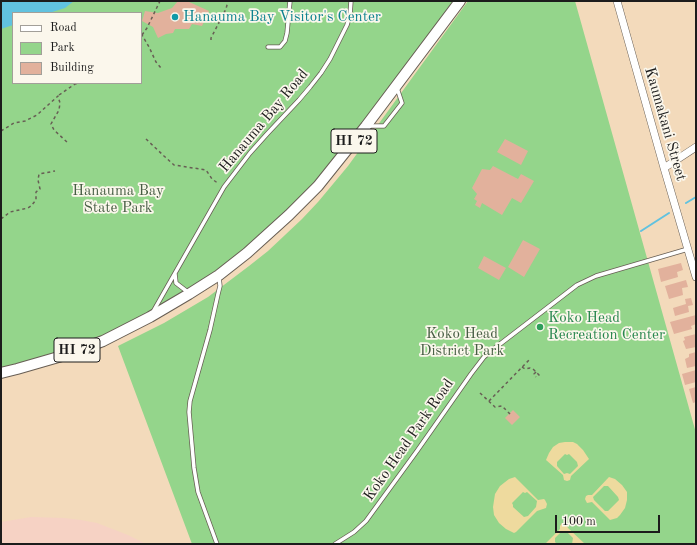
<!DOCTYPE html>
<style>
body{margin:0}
#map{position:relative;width:697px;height:545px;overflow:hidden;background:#f3dabb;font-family:"Old Standard TT",serif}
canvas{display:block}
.frame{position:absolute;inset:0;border:2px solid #1c1c1c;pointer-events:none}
.legend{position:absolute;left:12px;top:12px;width:130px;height:72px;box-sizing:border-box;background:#fbf7ec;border:1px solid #a29f99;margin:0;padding:5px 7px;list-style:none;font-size:12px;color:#1c1c1c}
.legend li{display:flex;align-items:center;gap:8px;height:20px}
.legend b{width:20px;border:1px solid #a29f99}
.scale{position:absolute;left:555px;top:515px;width:105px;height:18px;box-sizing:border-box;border:2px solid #1c1c1c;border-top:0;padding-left:5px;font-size:12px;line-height:14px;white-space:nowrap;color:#1c1c1c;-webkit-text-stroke:3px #fbf7ec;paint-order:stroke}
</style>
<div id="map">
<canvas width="697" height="545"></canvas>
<div class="frame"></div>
<ul class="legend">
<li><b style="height:5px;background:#fff"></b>Road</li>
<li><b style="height:11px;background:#94d58b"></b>Park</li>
<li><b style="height:11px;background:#e2b19c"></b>Building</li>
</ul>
<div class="scale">100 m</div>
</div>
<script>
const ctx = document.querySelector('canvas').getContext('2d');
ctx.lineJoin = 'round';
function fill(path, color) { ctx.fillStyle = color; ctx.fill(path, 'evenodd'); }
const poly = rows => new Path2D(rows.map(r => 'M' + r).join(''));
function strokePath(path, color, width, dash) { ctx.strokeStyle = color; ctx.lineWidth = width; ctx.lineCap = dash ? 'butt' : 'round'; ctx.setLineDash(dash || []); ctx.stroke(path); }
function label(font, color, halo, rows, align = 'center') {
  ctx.font = font + ' "Old Standard TT",serif'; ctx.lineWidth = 3.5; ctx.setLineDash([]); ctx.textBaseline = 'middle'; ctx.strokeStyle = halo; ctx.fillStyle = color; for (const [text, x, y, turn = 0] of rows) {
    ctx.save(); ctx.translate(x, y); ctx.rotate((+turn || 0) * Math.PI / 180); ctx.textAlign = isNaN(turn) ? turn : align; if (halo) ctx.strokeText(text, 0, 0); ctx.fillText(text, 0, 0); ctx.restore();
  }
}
const built = poly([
 [31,517,64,518,81,520,97,523,128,535,146,544,1,544,1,522]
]);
const green = poly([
 [1,1,460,1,318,186,219,275,103,341,1,373],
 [13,13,141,13,141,83,13,83],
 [468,1,575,1,696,433,696,544,192,544,118,346,164,323,208,297,249,266,268,251,302,219,318,202,348,166]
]);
const sand = poly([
 [565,442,573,442,577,444,583,450,589,459,571,476,570,480,567,481,564,480,563,475,546,460,549,453,553,447,559,443],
 [565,454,567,455,569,454,577,462,578,466,570,474,567,473,564,474,557,466,557,462],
 [515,477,538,500,544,499,545,500,547,504,546,508,537,511,516,532,514,533,506,529,499,523,494,515,493,507,495,494,500,486,509,479],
 [523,492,525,493,527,492,537,501,536,507,528,516,524,517,513,507,513,505,512,503],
 [609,477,615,479,622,485,627,492,627,500,625,508,620,515,617,518,610,520,592,502,587,503,585,499,586,496,588,495,592,495],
 [604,486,608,486,618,497,619,500,608,511,605,511,594,500,593,497],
 [562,523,566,524,568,528,585,544,572,544,573,538,566,531,562,531,555,538,555,542,557,544,545,544,560,529,560,526]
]);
const water = poly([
 [1,1,74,1,65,8,49,13,13,13,13,25,1,29]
]);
const stream = poly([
 [686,203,696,197],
 [641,231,669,213]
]);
const building = poly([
 [178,1,187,1,209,11,202,26,192,24,189,29,175,29,173,33,166,34,158,38,153,27,142,21,145,11,158,13,172,8],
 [505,139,528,151,521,165,497,152],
 [493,166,518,179,521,174,534,181,521,203,512,198,502,215,482,203,480,208,475,205,477,201,474,199,477,194,472,188,482,169,490,170],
 [523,240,540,249,524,277,508,267],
 [484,256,506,268,499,280,478,268],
 [681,263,683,270,677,272,678,277,661,282,658,269],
 [686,280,688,287,682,288,683,295,669,299,665,286],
 [691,298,693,305,688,306,689,312,675,316,673,308,686,304,685,299],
 [696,315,696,324,691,326,692,329,674,334,670,322],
 [696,334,696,347,686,349,683,341,685,340,684,337],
 [696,352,696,366,687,368,685,359,689,357,689,354],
 [696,370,696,382,685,385,682,374],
 [696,387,696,402,693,403,689,389],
 [513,410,520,417,512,425,505,418]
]);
const path = poly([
 [142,35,147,28,160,1],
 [141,36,142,35,149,47,156,62,161,68],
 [211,40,211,38,226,9,228,1],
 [59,95,75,84,81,83],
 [1,131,14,123,25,121,37,115,58,96,60,103,59,110,51,124,54,130,68,143],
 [146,139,164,156,174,165,206,170,212,179,219,184],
 [1,219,10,212,28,208,31,206,36,200,36,192,40,189,38,180,39,174,55,171],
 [522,367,525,369,530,368,533,369,540,376],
 [536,372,534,374,536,377],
 [480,393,495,407,502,406,510,414],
 [489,401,530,359]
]);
const lane = poly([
 [268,47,280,47,285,41,287,33,290,1],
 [369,126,384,126,402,103,397,88],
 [175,274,176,283,189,293],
 [154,310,224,187,250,153,267,134,299,100,310,87,321,73,330,59,347,25,350,15,351,1],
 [217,544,198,492,194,468,189,412,190,401,210,330,218,294,220,286,219,277],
 [335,544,354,532,366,521,417,451,471,374,484,357,491,351,577,285,596,276,688,249]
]);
const street = poly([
 [617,1,664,168,696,277],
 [664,168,696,147]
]);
const primary = poly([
 [1,373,17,369,62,356,103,341,150,317,189,294,219,275,247,253,289,215,318,186,366,126,460,1]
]);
const markers = [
 [175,17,4,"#0f9aa8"],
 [540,327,4,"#2e9e5b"]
];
const shields = [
 [354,141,46],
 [77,350,46]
];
const shieldNames = [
 ["HI 72",354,141],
 ["HI 72",77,350]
];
const cultureNames = [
 ["Hanauma Bay Visitor's Center",183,17]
];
const streetNames = [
 ["Hanauma Bay Road",264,121,-50],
 ["Kaumakani Street",665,124,74],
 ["Koko Head Park Road",409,440,-55]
];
const parkNames = [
 ["Hanauma Bay",118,191],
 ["State Park",118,208],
 ["Koko Head",462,334],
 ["District Park",462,351]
];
const leisureNames = [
 ["Koko Head",548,318],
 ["Recreation Center",548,335]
];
fill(built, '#f6d2c4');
fill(green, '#94d58b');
fill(sand, '#eeda9e');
fill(water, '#61c2df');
strokePath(stream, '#61c2df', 2);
fill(building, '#e2b19c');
strokePath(lane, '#675e54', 5);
strokePath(street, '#675e54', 8);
strokePath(primary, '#675e54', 12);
strokePath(path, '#675e54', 1.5, [3, 3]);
strokePath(lane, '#fff', 3.5);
strokePath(street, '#fff', 7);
strokePath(primary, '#fff', 10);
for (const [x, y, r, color] of markers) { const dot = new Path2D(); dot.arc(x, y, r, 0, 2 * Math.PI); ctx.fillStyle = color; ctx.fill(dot); strokePath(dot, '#fbf7ec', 1.5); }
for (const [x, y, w] of shields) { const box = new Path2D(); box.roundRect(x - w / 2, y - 12, w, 24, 3); ctx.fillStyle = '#fbf7ec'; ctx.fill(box); strokePath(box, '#1c1c1c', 1); }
label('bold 14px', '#1c1c1c', null, shieldNames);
label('15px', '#0d838f', '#fbf7ec', cultureNames, 'left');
label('15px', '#1c1c1c', '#fbf7ec', streetNames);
label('15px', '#465d43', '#fbf7ec', parkNames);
label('15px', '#27864d', '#fbf7ec', leisureNames, 'left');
</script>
